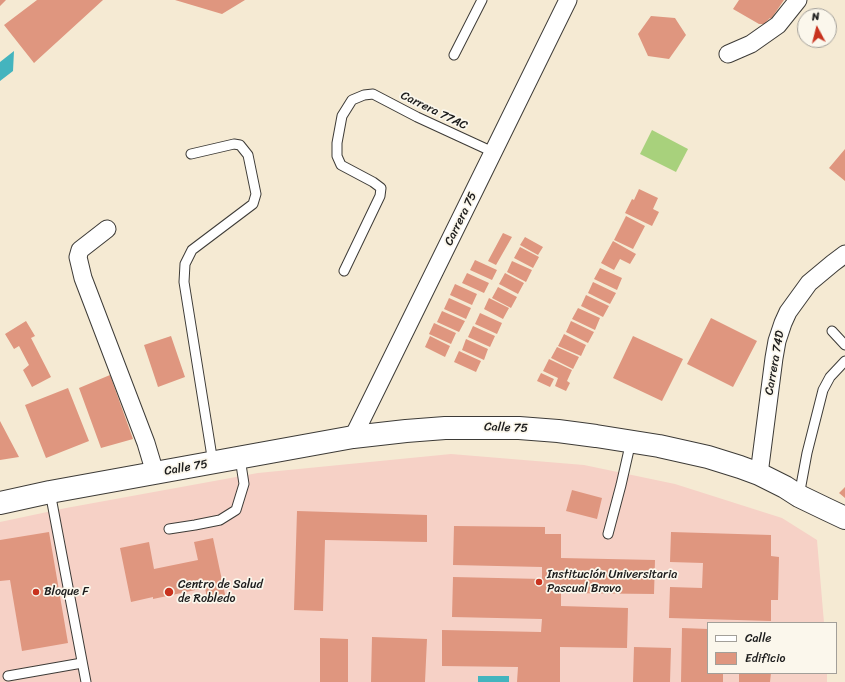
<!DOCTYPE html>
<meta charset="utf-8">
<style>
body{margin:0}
#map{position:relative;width:845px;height:682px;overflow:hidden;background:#f5ead3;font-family:Sriracha,sans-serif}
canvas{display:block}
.legend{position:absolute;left:707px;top:622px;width:130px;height:52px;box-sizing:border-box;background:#fbf7ec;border:1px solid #a29f99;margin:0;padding:5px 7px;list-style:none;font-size:12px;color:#1c1c1c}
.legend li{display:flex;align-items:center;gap:8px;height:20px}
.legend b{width:20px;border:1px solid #a29f99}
.north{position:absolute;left:797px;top:8px;width:40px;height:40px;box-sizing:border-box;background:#fbf7ec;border:1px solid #a29f99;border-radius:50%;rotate:353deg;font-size:11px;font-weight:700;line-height:16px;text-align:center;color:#1c1c1c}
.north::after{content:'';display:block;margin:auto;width:14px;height:18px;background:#c8321e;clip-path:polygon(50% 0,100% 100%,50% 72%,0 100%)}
</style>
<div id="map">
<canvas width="845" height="682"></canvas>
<ul class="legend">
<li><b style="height:5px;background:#fff"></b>Calle</li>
<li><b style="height:11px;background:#df967f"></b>Edificio</li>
</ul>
<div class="north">N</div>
</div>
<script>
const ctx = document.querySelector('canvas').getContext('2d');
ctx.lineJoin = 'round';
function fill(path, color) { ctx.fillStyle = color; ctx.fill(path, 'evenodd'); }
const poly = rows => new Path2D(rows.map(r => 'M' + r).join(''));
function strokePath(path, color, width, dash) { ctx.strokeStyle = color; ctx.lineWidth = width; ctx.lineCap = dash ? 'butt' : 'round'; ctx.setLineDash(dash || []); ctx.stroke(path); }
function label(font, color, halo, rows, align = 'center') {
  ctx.font = font + ' Sriracha,sans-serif'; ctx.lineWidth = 3.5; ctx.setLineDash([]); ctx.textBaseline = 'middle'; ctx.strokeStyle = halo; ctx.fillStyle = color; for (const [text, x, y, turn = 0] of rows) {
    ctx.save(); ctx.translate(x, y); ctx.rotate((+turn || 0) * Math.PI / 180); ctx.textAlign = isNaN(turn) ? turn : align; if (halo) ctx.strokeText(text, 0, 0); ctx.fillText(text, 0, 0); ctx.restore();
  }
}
const built = poly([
 [451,454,584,465,675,484,782,518,817,540,824,623,708,623,708,673,827,673,827,682,0,682,0,522,66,508,258,473]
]);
const green = poly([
 [652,130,688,149,676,172,640,154]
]);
const water = poly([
 [14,51,13,71,0,81,0,62],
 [478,676,509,676,509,682,478,682]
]);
const building = poly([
 [0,0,6,0,0,6],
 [37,0,103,0,34,63,4,25],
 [175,0,245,0,222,14],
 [739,0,784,0,771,19,770,18,764,24,759,24,733,9],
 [651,16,675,18,686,35,669,59,648,56,638,34],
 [845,149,845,181,829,168],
 [639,189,658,198,653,209,659,212,652,226,625,213,632,199,634,200],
 [626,216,645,226,633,249,614,240],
 [503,233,512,237,496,265,488,261],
 [525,237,543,247,538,255,520,245],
 [613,241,636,254,630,264,620,259,614,270,601,263],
 [520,247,539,257,533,268,514,258],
 [475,260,497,270,492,280,470,270],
 [512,261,532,270,526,282,507,272],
 [600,268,622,278,617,290,594,279],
 [467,273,489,283,484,293,462,283],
 [505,273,524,283,518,294,499,284],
 [593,282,616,293,610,304,588,293],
 [455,284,477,294,472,305,450,295],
 [498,287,517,297,511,308,492,298],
 [586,295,609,306,603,317,581,306],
 [449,298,471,308,466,319,444,309],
 [489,298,509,308,503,319,484,309],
 [578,308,600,318,595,330,572,319],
 [442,311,465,321,459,332,437,322],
 [480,313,502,323,497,334,475,324],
 [711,318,757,341,733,387,687,364],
 [26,321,35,336,31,338,51,377,32,387,23,370,29,365,19,346,14,349,5,334],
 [571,321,594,332,588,343,566,332],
 [434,323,456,333,451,344,429,334],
 [473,326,495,336,490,347,468,337],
 [564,334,586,345,581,356,558,346],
 [171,336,185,377,158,387,144,345],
 [430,336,450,346,445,357,425,347],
 [633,336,683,359,662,401,613,378],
 [466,339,488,349,484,360,462,350],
 [557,347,579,357,573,369,551,358],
 [459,351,481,361,476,372,454,362],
 [549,359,572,370,567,381,570,383,566,391,555,386,558,378,543,371],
 [541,373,554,379,550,387,537,381],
 [110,375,133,439,101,448,79,388],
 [68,388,89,441,46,458,25,405],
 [0,421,19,457,0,460],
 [845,487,845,498,839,493],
 [572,490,602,498,597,519,566,511],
 [297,511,427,515,427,542,325,540,323,611,294,610],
 [454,526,545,527,545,534,561,534,561,558,655,560,654,594,561,593,561,606,628,608,627,648,560,647,560,682,517,682,518,667,442,666,442,630,541,632,542,619,452,617,453,577,542,579,542,567,453,565],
 [49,532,68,643,22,651,10,580,0,581,0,540],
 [671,532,771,535,771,556,779,557,778,600,771,600,771,621,669,618,670,587,702,588,703,563,670,562],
 [213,538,226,599,208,602,205,588,153,599,153,597,131,602,120,548,149,542,154,569,198,560,194,542],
 [682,628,708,629,708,673,723,673,723,682,681,682],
 [372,637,427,639,425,682,371,682],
 [320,638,348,639,348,682,320,682],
 [634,647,671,648,670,682,633,682],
 [739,673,771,673,770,682,739,682]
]);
const service = poly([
 [454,55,482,0],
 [191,154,234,144,240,145,248,155,256,194,253,204,192,250,185,264,184,282,213,463],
 [344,271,380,196,381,188,373,182,341,165,337,156,337,143,342,116,352,100,364,95,373,94,417,117,493,152],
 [832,331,845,345],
 [50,492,86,682],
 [799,496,807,453,823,390,830,377,845,361],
 [169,529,195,525,220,520,236,510,244,484,240,458],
 [608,534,621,485,631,441],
 [8,676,82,663]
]);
const minor = poly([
 [728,54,751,44,778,25,798,0],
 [107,229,80,250,78,257,83,278,146,443,155,473],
 [353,437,568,0],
 [759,474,774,358,777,341,783,323,788,312,809,283,833,263,845,254]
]);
const tertiary = poly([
 [0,503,50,492,353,437,406,431,445,428,519,428,558,431,596,436,659,446,708,457,740,467,759,474,785,487,799,496,826,509,845,518]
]);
const markers = [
 [539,582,4,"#c8321e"],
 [36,592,4,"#c8321e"],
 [169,592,5,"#c8321e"]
];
const streetNames = [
 ["Carrera 77AC",434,111,26],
 ["Carrera 75",461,219,-64],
 ["Carrera 74D",775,363,-80],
 ["Calle 75",506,428,2],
 ["Calle 75",186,468,-10]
];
const poiNames = [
 ["Institución Universitaria",547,575],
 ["Pascual Bravo",547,589],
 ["Centro de Salud",178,585],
 ["de Robledo",178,599],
 ["Bloque F",44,592]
];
fill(built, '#f6d1c6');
fill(green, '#a8d17c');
fill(water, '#44b4be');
fill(building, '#df967f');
strokePath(service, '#3d3b37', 11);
strokePath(minor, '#3d3b37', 19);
strokePath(tertiary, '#3d3b37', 24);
strokePath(service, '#fff', 9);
strokePath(minor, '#fff', 17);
strokePath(tertiary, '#fff', 22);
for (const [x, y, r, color] of markers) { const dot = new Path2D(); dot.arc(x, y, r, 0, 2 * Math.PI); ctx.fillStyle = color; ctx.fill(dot); strokePath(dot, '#fbf7ec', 1.5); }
label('12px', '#1c1c1c', '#fbf7ec', streetNames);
label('12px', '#1c1c1c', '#fbf7ec', poiNames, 'left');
</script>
